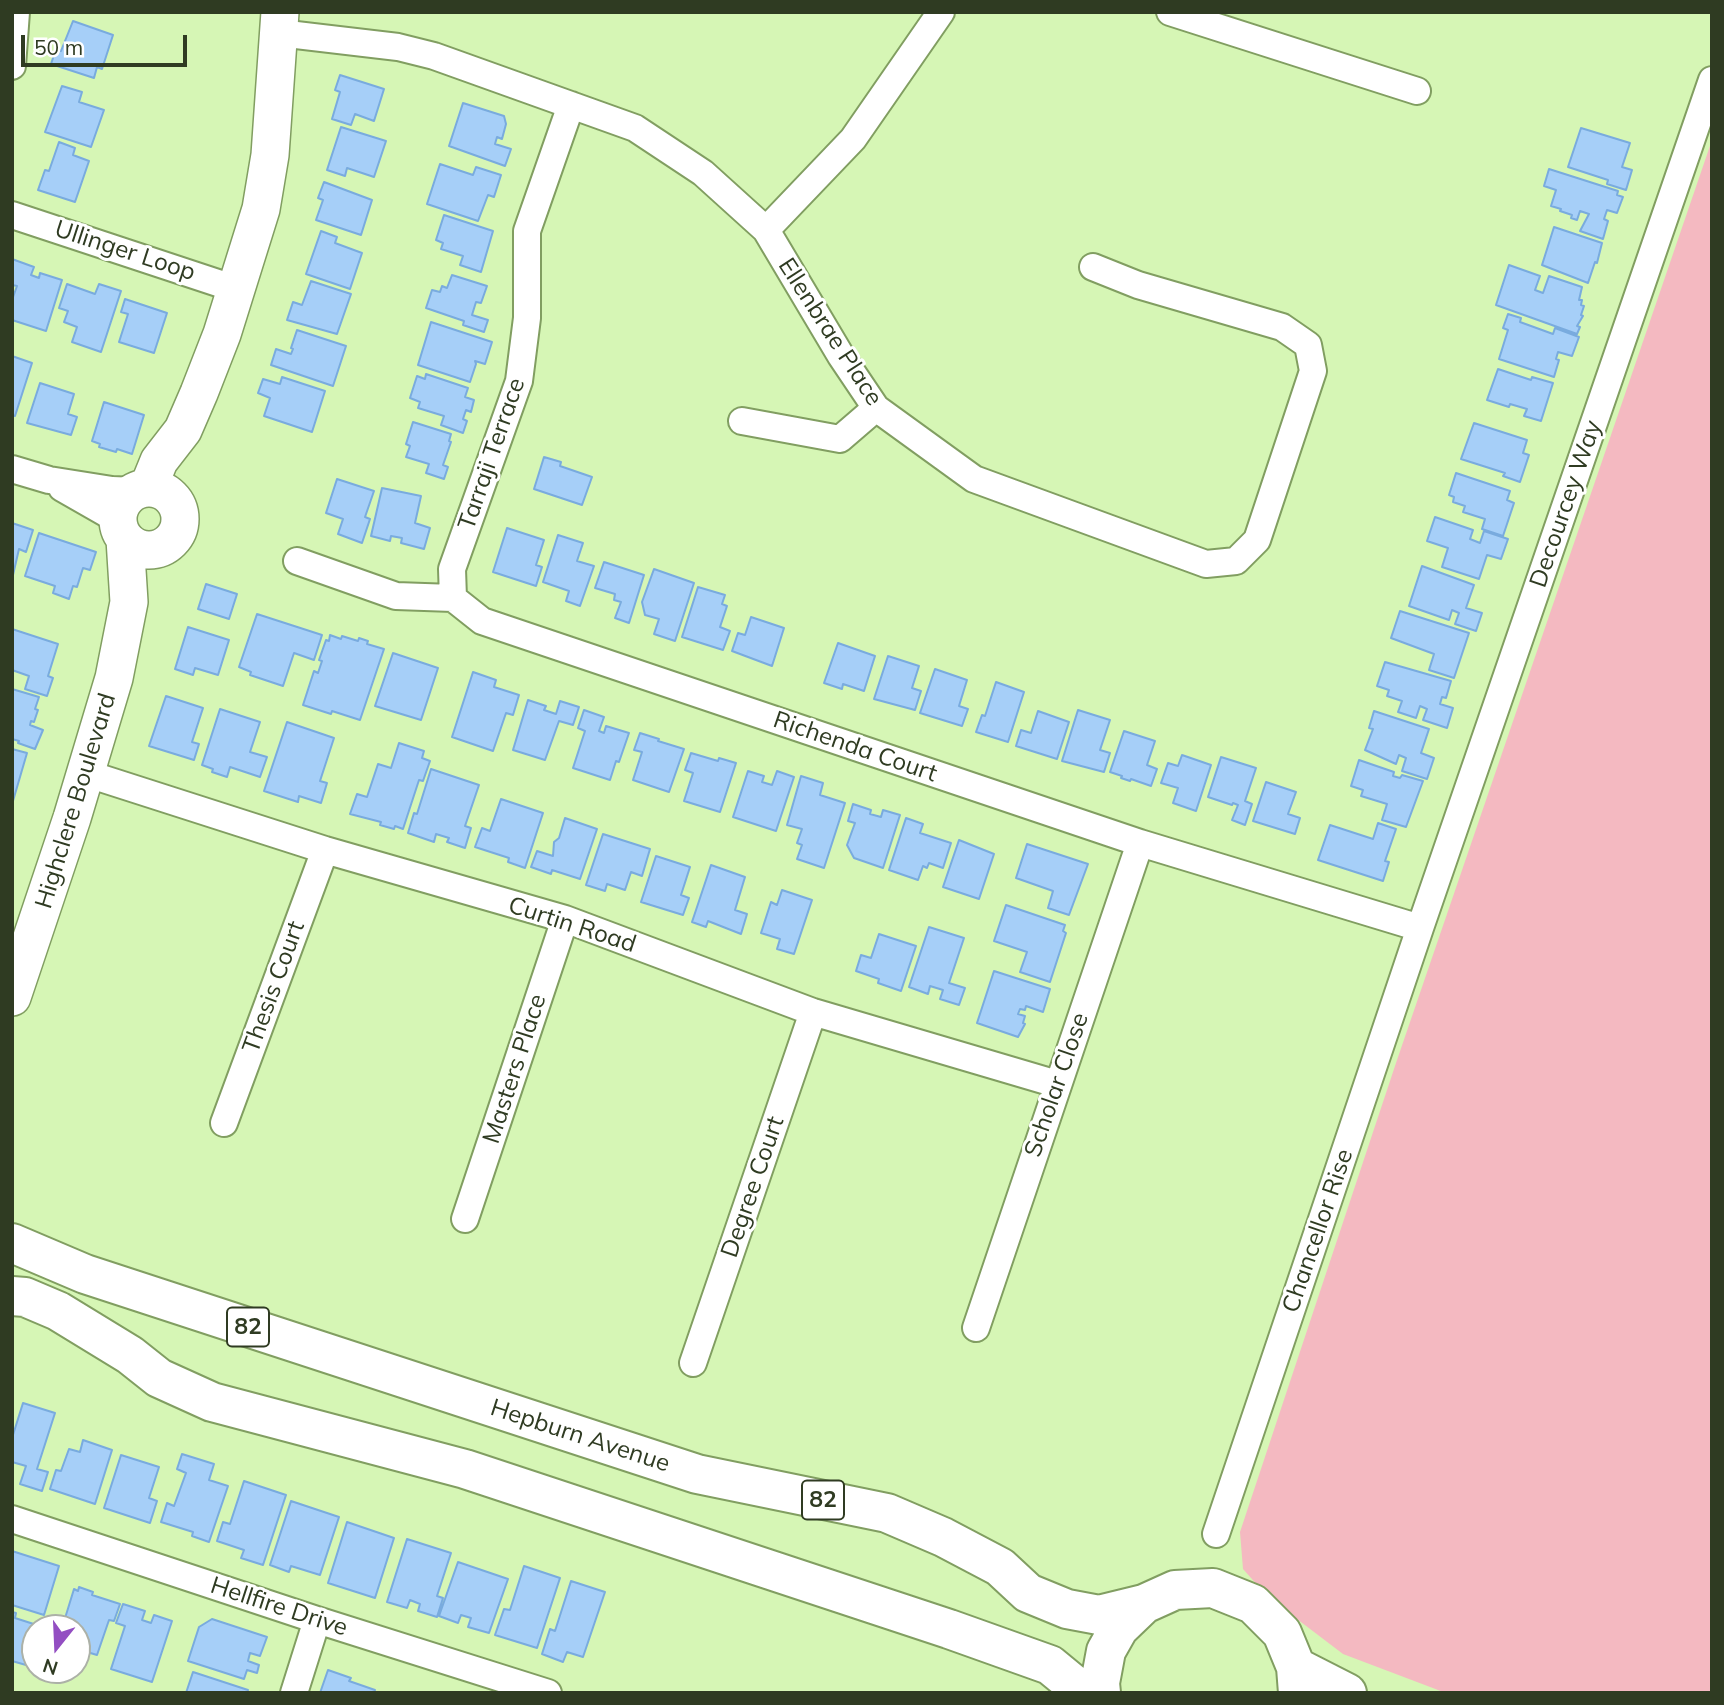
<!DOCTYPE html>
<style>
body{margin:0}
#map{position:relative;width:1724px;height:1705px;overflow:hidden;background:#d6f6b5;font-family:Mulish,sans-serif}
canvas{display:block}
.frame{position:absolute;inset:0;border:14px solid #2f3b22;pointer-events:none}
.north{position:absolute;left:21px;top:1614px;width:70px;height:70px;box-sizing:border-box;background:#fff;border:2px solid #acb1a7;border-radius:50%;rotate:198deg;font-size:19px;font-weight:700;line-height:28px;text-align:center;color:#2f3b22}
.north::after{content:'';display:block;margin:auto;width:24px;height:32px;background:#934ec2;clip-path:polygon(50% 0,100% 100%,50% 72%,0 100%)}
.scale{position:absolute;left:21px;top:35px;width:166px;height:32px;box-sizing:border-box;border:4px solid #2f3b22;border-top:0;padding-left:9px;font-size:21px;line-height:24px;white-space:nowrap;color:#2f3b22;-webkit-text-stroke:5px #fff;paint-order:stroke}
</style>
<div id="map">
<canvas width="1724" height="1705"></canvas>
<div class="frame"></div>
<div class="north">N</div>
<div class="scale">50 m</div>
</div>
<script>
const ctx = document.querySelector('canvas').getContext('2d');
ctx.lineJoin = 'round';
function fill(path, color) { ctx.fillStyle = color; ctx.fill(path, 'evenodd'); }
const poly = rows => new Path2D(rows.map(r => 'M' + r).join(''));
function strokePath(path, color, width, dash) { ctx.strokeStyle = color; ctx.lineWidth = width; ctx.lineCap = dash ? 'butt' : 'round'; ctx.setLineDash(dash || []); ctx.stroke(path); }
function label(font, color, halo, rows, align = 'center') {
  ctx.font = font + ' Mulish,sans-serif'; ctx.lineWidth = 6; ctx.setLineDash([]); ctx.textBaseline = 'middle'; ctx.strokeStyle = halo; ctx.fillStyle = color; for (const [text, x, y, turn = 0] of rows) {
    ctx.save(); ctx.translate(x, y); ctx.rotate((+turn || 0) * Math.PI / 180); ctx.textAlign = isNaN(turn) ? turn : align; if (halo) ctx.strokeText(text, 0, 0); ctx.fillText(text, 0, 0); ctx.restore();
  }
}
const green = poly([
 [1712,140,1712,1693,1446,1693,1343,1654,1268,1597,1243,1569,1240,1532,1397,1060]
]);
const building = poly([
 [73,21,113,35,102,69,97,67,94,78,51,64,56,49,61,51,73,21],
 [340,75,384,89,374,121,355,114,351,125,332,119,340,92,335,90,340,75],
 [62,86,82,92,79,102,104,110,91,147,45,132,62,86],
 [463,103,504,116,506,124,502,139,497,137,495,144,511,149,505,166,449,146,463,103],
 [341,127,386,141,374,177,347,168,345,176,327,170,341,127],
 [1581,128,1630,143,1622,167,1632,170,1626,190,1607,184,1608,180,1568,167,1581,128],
 [59,142,75,148,73,155,89,161,75,202,38,190,45,170,49,171,59,142],
 [440,164,473,175,476,167,501,175,494,197,488,195,478,221,427,204,440,164],
 [1549,169,1618,191,1617,195,1623,197,1617,213,1607,210,1604,219,1608,221,1603,239,1580,231,1589,214,1580,211,1577,220,1571,218,1572,215,1560,211,1561,209,1551,206,1556,190,1544,186,1549,169],
 [324,182,372,200,361,235,316,220,323,200,318,198,324,182],
 [444,215,493,231,481,272,460,265,463,256,441,249,443,243,436,240,444,215],
 [1554,227,1602,243,1597,263,1595,262,1588,283,1542,265,1554,227],
 [321,231,337,237,335,243,362,253,350,289,306,274,321,231],
 [12,259,34,267,31,275,39,278,40,273,62,280,46,331,12,320,12,300,17,286,12,285,12,259],
 [1509,265,1540,276,1535,290,1543,293,1549,276,1582,287,1579,300,1582,300,1581,305,1584,306,1581,315,1583,316,1577,326,1580,327,1577,334,1496,305,1509,265],
 [452,275,487,286,481,303,476,302,472,315,488,320,484,332,463,325,464,321,426,308,432,290,440,292,442,286,447,288,452,275],
 [311,281,351,294,337,334,287,320,293,302,302,305,311,281],
 [67,284,95,294,99,284,121,291,101,352,72,342,77,327,64,322,68,311,59,308,67,284],
 [125,299,167,313,154,353,119,342,128,314,121,312,125,299],
 [1508,314,1521,318,1520,322,1553,334,1555,328,1579,337,1572,356,1558,352,1556,359,1559,360,1554,377,1499,359,1508,330,1503,328,1508,314],
 [431,322,492,342,485,364,475,361,476,364,470,382,418,365,431,322],
 [297,330,346,346,333,386,271,365,276,349,291,354,293,349,291,348,297,330],
 [12,356,32,363,15,416,12,415,12,356],
 [1498,369,1531,380,1532,377,1553,383,1541,421,1524,416,1527,409,1510,404,1509,407,1487,400,1498,369],
 [426,374,468,388,465,397,474,400,471,412,466,410,463,419,467,421,463,433,441,425,444,416,418,408,420,402,410,398,417,376,425,379,426,374],
 [282,377,325,391,312,432,264,416,270,398,258,393,263,379,280,384,282,377],
 [40,383,74,394,68,414,77,417,71,435,27,423,40,383],
 [104,402,144,415,132,454,117,449,116,452,99,447,100,444,92,441,104,402],
 [413,422,451,434,449,441,451,442,443,465,448,467,444,479,426,473,429,464,406,457,410,446,406,444,413,422],
 [1474,423,1527,440,1523,453,1529,455,1520,482,1503,476,1505,473,1461,459,1474,423],
 [544,457,561,462,560,466,592,477,582,505,534,489,544,457],
 [1456,473,1510,491,1507,500,1514,503,1503,536,1482,529,1485,519,1463,512,1465,506,1453,502,1454,497,1449,495,1456,473],
 [337,479,374,491,365,517,370,519,362,543,338,534,343,519,326,513,337,479],
 [382,488,421,496,415,523,430,528,424,549,401,543,402,538,391,536,390,541,371,536,382,488],
 [1435,517,1473,530,1470,539,1480,543,1484,531,1508,539,1501,559,1487,555,1479,579,1442,567,1448,548,1427,541,1435,517],
 [12,523,33,530,26,552,19,549,13,575,12,523],
 [507,528,544,540,536,565,542,567,536,586,493,572,507,528],
 [39,533,96,552,90,570,83,568,77,587,73,586,69,599,53,593,55,586,25,576,39,533],
 [558,535,583,543,577,561,594,566,580,606,566,601,569,591,543,582,558,535],
 [604,562,644,575,629,623,615,618,621,602,614,600,615,594,595,588,604,562],
 [1422,566,1474,585,1466,608,1482,613,1476,631,1455,624,1459,613,1452,610,1449,620,1409,606,1422,566],
 [654,569,694,583,675,641,654,634,659,619,645,615,642,602,654,569],
 [206,584,237,594,229,619,198,609,206,584],
 [698,587,725,595,722,604,727,606,720,627,730,631,723,650,682,637,698,587],
 [1400,611,1469,633,1454,678,1429,670,1434,654,1391,638,1400,611],
 [257,614,322,635,314,660,294,653,283,686,250,675,251,672,239,667,257,614],
 [751,617,784,628,772,666,732,651,738,633,745,635,751,617],
 [188,627,229,640,218,675,195,668,193,675,175,669,188,627],
 [12,629,58,644,48,676,53,678,47,696,25,689,29,676,12,670,12,629],
 [330,635,341,639,342,636,358,641,359,638,368,641,367,644,384,649,360,720,332,711,331,714,303,705,314,671,318,673,322,661,319,660,326,640,329,641,330,635],
 [838,643,875,656,864,691,843,684,842,689,824,683,838,643],
 [393,653,438,668,421,720,375,706,393,653],
 [888,656,919,666,912,688,921,691,915,710,874,699,888,656],
 [1385,662,1451,681,1446,698,1442,697,1440,704,1453,708,1447,728,1423,720,1427,709,1420,706,1416,718,1398,712,1402,701,1387,696,1389,690,1377,686,1385,662],
 [935,669,967,680,959,706,968,709,962,726,920,713,935,669],
 [473,672,496,680,494,687,519,695,513,715,506,713,493,751,452,737,473,672],
 [996,682,1024,692,1008,742,976,732,982,715,985,716,996,682],
 [12,689,39,697,35,709,38,710,34,722,31,721,30,725,43,730,35,749,18,743,19,741,12,739,12,689],
 [166,696,203,708,192,742,199,744,194,760,149,746,166,696],
 [528,700,546,706,544,710,556,714,560,701,579,707,573,725,559,721,545,760,513,750,528,700],
 [220,709,260,722,250,752,267,757,260,777,230,767,227,777,212,772,213,769,202,765,220,709],
 [584,710,604,717,599,731,604,733,606,726,629,733,619,762,616,761,610,780,573,768,585,731,578,728,584,710],
 [1078,710,1110,720,1100,750,1110,753,1104,772,1062,761,1078,710],
 [1038,711,1069,722,1057,759,1016,746,1021,730,1031,733,1038,711],
 [1374,711,1429,729,1421,753,1434,758,1427,779,1402,771,1406,758,1399,755,1396,764,1365,750,1373,729,1369,728,1374,711],
 [287,722,334,738,320,781,327,783,321,803,299,796,298,802,264,791,287,722],
 [1124,731,1155,741,1147,765,1157,769,1151,786,1131,779,1130,781,1121,778,1122,776,1110,772,1124,731],
 [640,733,659,739,658,741,684,749,669,792,633,780,642,752,634,750,640,733],
 [399,743,424,751,422,758,430,761,423,781,419,780,403,829,395,826,394,829,380,825,381,822,350,814,357,794,367,797,378,764,391,768,399,743],
 [12,749,27,753,13,801,12,801,12,749],
 [691,753,718,761,719,758,736,763,720,812,684,801,693,773,685,770,691,753],
 [1182,755,1211,765,1196,811,1173,803,1178,788,1161,783,1168,763,1178,766,1182,755],
 [1221,757,1256,768,1245,801,1252,804,1245,825,1232,820,1238,805,1233,803,1232,805,1208,797,1221,757],
 [1359,760,1394,772,1393,776,1400,778,1402,775,1423,781,1406,827,1382,820,1387,804,1361,796,1363,790,1351,786,1359,760],
 [431,769,479,785,465,826,471,828,465,848,447,842,449,838,436,834,434,842,408,833,414,813,417,814,431,769],
 [748,771,764,776,762,782,772,785,777,771,794,777,776,831,733,817,748,771],
 [801,776,823,783,820,795,845,803,824,868,797,859,802,845,797,843,802,829,787,825,801,776],
 [1266,782,1296,792,1288,814,1300,818,1295,834,1253,821,1266,782],
 [501,799,543,813,525,868,508,862,509,858,475,847,482,828,490,831,501,799],
 [853,804,871,810,870,814,881,817,883,810,900,815,883,868,854,858,847,845,855,823,848,821,853,804],
 [565,818,597,829,580,879,552,870,551,874,531,867,537,851,553,856,554,842,559,838,565,818],
 [906,818,923,824,920,833,951,843,943,868,929,863,927,868,923,866,918,880,889,870,906,818],
 [1378,823,1396,829,1385,861,1389,862,1383,881,1318,860,1330,825,1373,839,1378,823],
 [603,834,650,849,642,876,631,872,625,890,607,884,605,891,586,885,603,834],
 [959,840,994,854,979,899,943,887,959,840],
 [1027,844,1088,864,1069,915,1048,908,1053,891,1016,878,1027,844],
 [656,856,690,867,681,895,689,898,683,915,641,902,656,856],
 [711,865,745,877,735,910,747,914,741,934,708,921,706,927,692,922,711,865],
 [782,890,812,900,794,954,777,949,780,939,761,933,771,902,777,905,782,890],
 [1006,905,1065,925,1063,931,1066,933,1050,982,1020,972,1027,952,994,941,1006,905],
 [929,927,964,938,949,983,965,988,959,1005,940,999,943,990,930,986,928,994,909,987,929,927],
 [879,934,916,946,901,991,878,983,879,979,856,971,861,955,871,958,879,934],
 [994,971,1050,989,1043,1012,1026,1006,1025,1010,1020,1009,1018,1014,1025,1016,1023,1023,1025,1024,1018,1037,977,1023,994,971],
 [23,1403,55,1413,37,1469,48,1472,42,1491,20,1484,26,1466,12,1462,12,1438,23,1403],
 [83,1440,112,1450,95,1504,50,1489,56,1470,61,1471,69,1449,80,1452,83,1440],
 [182,1454,214,1464,209,1480,228,1486,209,1542,192,1536,193,1532,161,1522,167,1503,174,1506,186,1473,177,1469,182,1454],
 [121,1455,159,1467,149,1498,157,1501,150,1523,104,1508,121,1455],
 [244,1481,286,1495,263,1565,241,1558,244,1550,217,1541,223,1522,230,1524,244,1481],
 [291,1501,339,1517,320,1575,291,1566,289,1572,270,1565,291,1501],
 [347,1522,394,1538,375,1598,328,1583,347,1522],
 [407,1539,451,1553,437,1596,443,1598,437,1617,418,1611,420,1604,410,1600,407,1608,387,1602,407,1539],
 [12,1551,59,1566,44,1615,12,1605,12,1551],
 [458,1562,508,1579,489,1633,468,1627,471,1618,461,1615,458,1623,439,1616,458,1562],
 [524,1566,560,1578,537,1648,495,1635,504,1609,510,1610,524,1566],
 [571,1581,605,1592,583,1657,567,1652,563,1662,542,1654,550,1629,555,1631,571,1581],
 [79,1587,93,1592,92,1595,120,1604,114,1621,109,1620,97,1655,77,1649,77,1628,62,1628,74,1589,78,1591,79,1587],
 [123,1604,145,1611,142,1620,151,1623,154,1615,172,1621,152,1682,111,1669,125,1626,116,1623,123,1604],
 [12,1612,16,1613,15,1618,43,1627,35,1628,35,1652,33,1658,29,1656,26,1665,12,1661,12,1612],
 [212,1619,267,1637,260,1656,250,1653,248,1661,259,1665,257,1673,247,1670,244,1679,188,1661,199,1627,212,1619],
 [328,1670,351,1678,349,1681,375,1690,374,1693,320,1693,328,1670],
 [193,1672,248,1690,247,1693,186,1693,193,1672]
]);
const street = poly([
 [1170,12,1417,91],
 [279,33,398,47,434,56,635,128,703,173,766,230,841,356,876,408,974,479,1206,564,1236,561,1257,540,1313,371,1308,345,1282,327,1138,285,1093,267],
 [12,66,16,12],
 [12,215,236,289],
 [766,230,853,139,941,12],
 [742,421,840,439,876,408],
 [12,469,49,480,112,490,137,491],
 [62,488,118,520],
 [297,561,396,596,453,598,482,621,1140,843,1420,928],
 [453,598,452,569,519,381,527,318,527,231,571,105],
 [85,773,325,850,565,919,813,1012,1057,1084],
 [224,1123,325,850],
 [465,1219,565,919],
 [976,1328,1140,843],
 [693,1363,813,1012],
 [12,1519,317,1620,548,1693],
 [1216,1534,1420,928,1712,80],
 [294,1693,317,1620]
]);
const secondary = poly([
 [148,488,159,461,183,430,199,393,222,334,261,209,270,155,280,12],
 '118 519a31 31 0 1 1 62 0a31 31 0 1 1-62 0Z',
 [12,997,72,818,114,678,129,602,125,539]
]);
const primary = poly([
 [12,1243,85,1274,697,1474,887,1513,943,1537,1000,1567,1028,1593,1067,1609,1099,1615,1144,1604],
 [12,1296,25,1297,58,1311,130,1355,159,1378,212,1402,465,1469,949,1629,1050,1665,1084,1693],
 [1296,1667,1347,1693],
 [1101,1693,1100,1683,1106,1651,1119,1628,1144,1604,1175,1590,1213,1588,1253,1604,1282,1633,1296,1667,1298,1693]
]);
const shields = [
 [248,1327,42],
 [823,1500,42]
];
const shieldNames = [
 ["82",248,1327],
 ["82",823,1500]
];
const streetNames = [
 ["Ullinger Loop",125,251,18],
 ["Ellenbrae Place",830,332,57],
 ["Tarraji Terrace",492,454,-71],
 ["Decourcey Way",1566,504,-71],
 ["Richenda Court",855,747,19],
 ["Highclere Boulevard",76,801,-73],
 ["Curtin Road",572,925,18],
 ["Thesis Court",274,987,-70],
 ["Masters Place",515,1069,-72],
 ["Scholar Close",1057,1085,-71],
 ["Degree Court",753,1187,-71],
 ["Chancellor Rise",1318,1231,-71],
 ["Hepburn Avenue",580,1436,18],
 ["Hellfire Drive",279,1607,18]
];
fill(green, '#f4b9c1');
fill(building, '#a6cff8');
strokePath(building, '#79abde', 2);
strokePath(street, '#819e61', 30);
strokePath(secondary, '#819e61', 40);
strokePath(primary, '#819e61', 42);
strokePath(street, '#fff', 26);
strokePath(secondary, '#fff', 37);
strokePath(primary, '#fff', 38);
for (const [x, y, w] of shields) { const box = new Path2D(); box.roundRect(x - w / 2, y - 19.5, w, 39, 5); ctx.fillStyle = '#fff'; ctx.fill(box); strokePath(box, '#2f3b22', 2); }
label('bold 23px', '#2f3b22', null, shieldNames);
label('24px', '#2f3b22', '#fff', streetNames);
</script>
